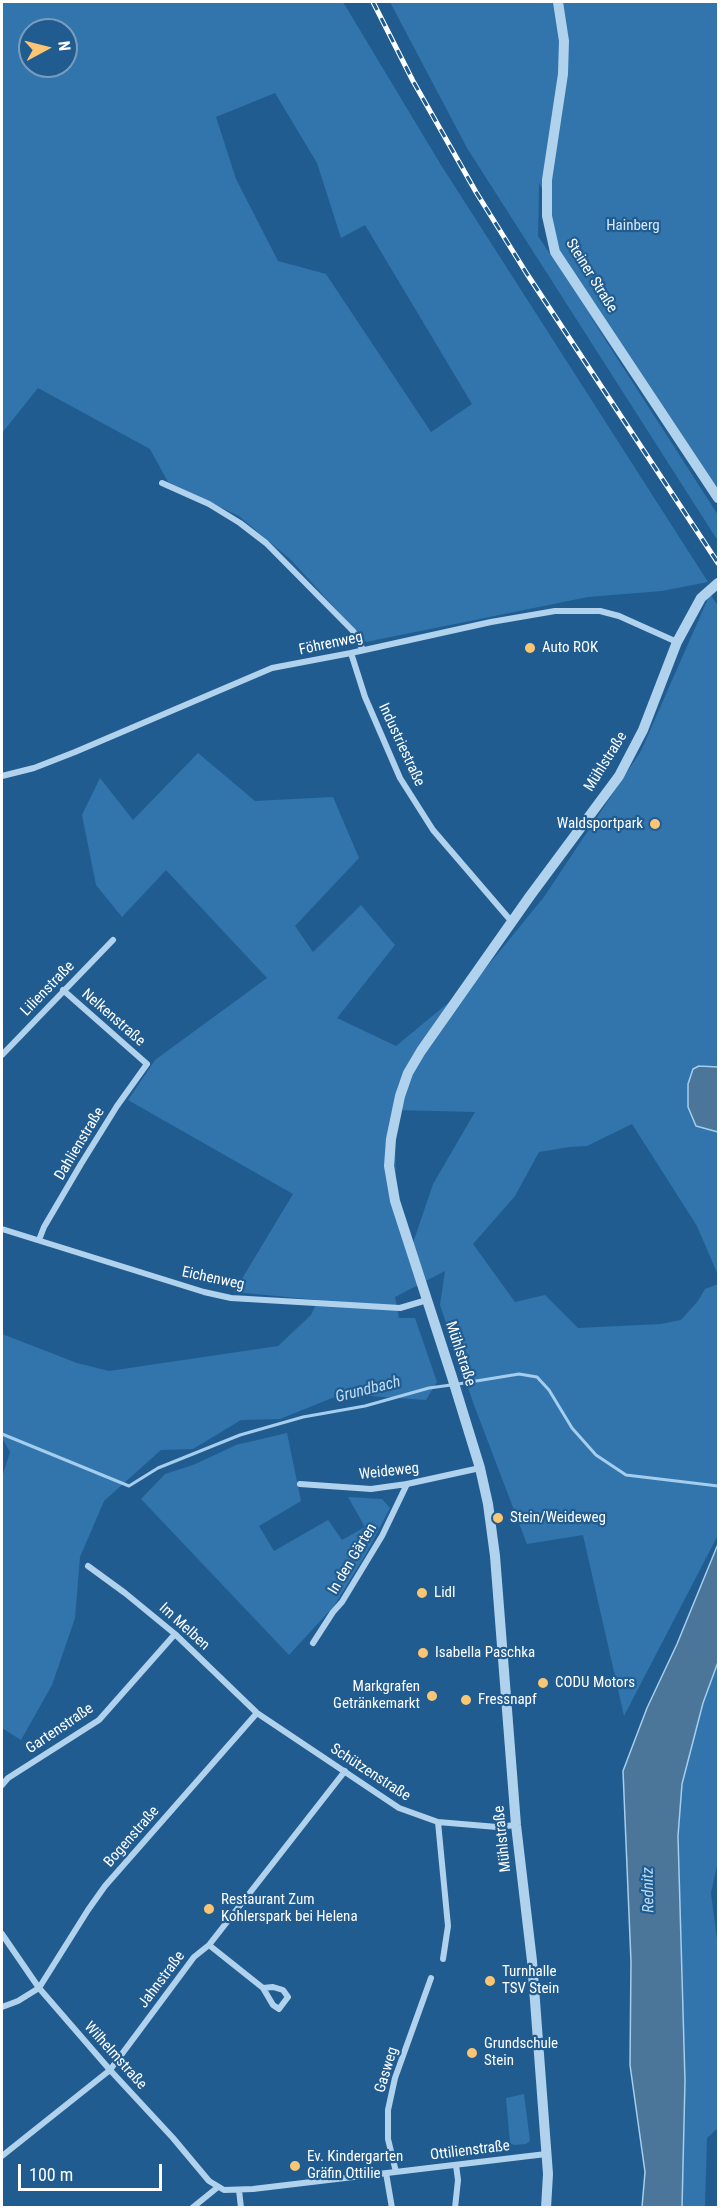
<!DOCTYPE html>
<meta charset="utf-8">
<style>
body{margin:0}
#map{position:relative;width:720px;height:2209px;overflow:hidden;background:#215c91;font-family:"Roboto Condensed",sans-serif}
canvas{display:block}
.frame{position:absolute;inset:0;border:3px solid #fff;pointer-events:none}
.north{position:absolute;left:18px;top:18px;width:60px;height:60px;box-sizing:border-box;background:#215c91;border:2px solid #7a9dbd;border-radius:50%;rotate:83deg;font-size:16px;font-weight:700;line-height:24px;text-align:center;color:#fff}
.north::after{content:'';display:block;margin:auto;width:21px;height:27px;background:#fac673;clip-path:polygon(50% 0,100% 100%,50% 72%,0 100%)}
.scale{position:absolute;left:18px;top:2164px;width:144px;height:27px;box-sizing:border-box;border:3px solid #fff;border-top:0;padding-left:8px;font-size:18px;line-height:21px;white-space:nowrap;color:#fff;-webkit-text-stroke:4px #215c91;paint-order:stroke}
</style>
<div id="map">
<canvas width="720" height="2209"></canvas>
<div class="frame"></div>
<div class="north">N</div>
<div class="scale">100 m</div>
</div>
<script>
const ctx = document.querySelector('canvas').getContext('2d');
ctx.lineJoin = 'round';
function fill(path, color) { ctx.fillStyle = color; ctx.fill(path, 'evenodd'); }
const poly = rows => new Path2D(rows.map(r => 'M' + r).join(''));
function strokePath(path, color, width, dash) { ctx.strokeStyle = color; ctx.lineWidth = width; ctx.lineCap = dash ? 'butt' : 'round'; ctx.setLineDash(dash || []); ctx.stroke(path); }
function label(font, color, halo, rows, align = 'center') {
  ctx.font = font + ' "Roboto Condensed",sans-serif'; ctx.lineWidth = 4.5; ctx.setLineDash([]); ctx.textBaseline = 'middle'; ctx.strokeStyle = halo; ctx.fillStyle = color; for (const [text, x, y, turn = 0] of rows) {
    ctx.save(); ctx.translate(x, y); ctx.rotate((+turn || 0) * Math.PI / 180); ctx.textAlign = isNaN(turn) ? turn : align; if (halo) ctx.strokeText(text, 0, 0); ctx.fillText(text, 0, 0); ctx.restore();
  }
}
const green = poly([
 [2,2,343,2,441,165,708,582,662,591,588,597,366,642,291,560,239,516,168,482,150,449,38,388,2,433],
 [30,30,66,30,66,66,30,66],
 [275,93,317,163,341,238,365,225,472,404,431,432,326,274,278,261,236,179,216,117],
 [390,2,718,2,718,503,586,310,718,515,718,541,467,148],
 [539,183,550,204,546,224,550,254,538,236],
 [710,594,718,606,718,1067,699,1066,688,1084,688,1107,696,1126,718,1132,718,1275,697,1226,632,1124,587,1146,569,1147,539,1152,515,1196,473,1244,515,1302,545,1295,578,1328,661,1324,681,1320,698,1301,705,1289,718,1284,718,1535,624,1716,583,1535,527,1544,474,1405,440,1305,445,1271,395,1297,399,1318,415,1318,437,1382,426,1400,342,1394,280,1419,241,1420,193,1449,161,1450,104,1501,80,1557,75,1618,52,1685,21,1740,2,1728,2,1477,10,1452,2,1438,2,1334,77,1363,109,1371,278,1346,311,1315,318,1300,234,1292,293,1194,128,1100,155,1060,267,978,166,870,122,917,96,885,82,815,100,778,133,820,198,753,255,801,333,797,359,858,295,926,313,952,361,905,395,945,337,1018,396,1046,476,980,544,897,641,751],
 [395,1110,475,1112,433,1184,413,1243,396,1198],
 [287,1433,301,1501,259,1526,274,1551,328,1520,342,1540,365,1527,348,1497,382,1499,390,1508,366,1554,334,1606,289,1655,141,1499,165,1474,193,1465,236,1445],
 [718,1662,718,1861,711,1893,718,1947,718,2128,707,2138,705,2207,682,2207,685,2081,678,1836,682,1784,703,1703],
 [524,2094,530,2141,526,2144,514,2145,510,2143,506,2098]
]);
const water = poly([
 [699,1066,718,1067,718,1132,696,1126,688,1107,688,1084,693,1069,699,1066],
 [718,1544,718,1662,703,1703,682,1784,678,1836,685,2081,682,2207,642,2207,645,2172,630,2065,631,1962,623,1771,647,1708,677,1644,718,1544]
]);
const stream = poly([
 [458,1384,519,1374,537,1377,549,1390,572,1428,596,1455,626,1475,718,1486],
 [2,1434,129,1486,158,1468,240,1435,303,1417,365,1406,429,1388,451,1385]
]);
const minor = poly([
 [162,483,209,504,240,523,266,543,353,631,363,650],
 [351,653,365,697,400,778,433,830,512,922],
 [2,776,34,768,75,752,272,668,351,653,491,622,555,611,600,611,619,616,677,642],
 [2,1055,113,940],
 [2,1229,204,1292,231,1298,400,1308,427,1300],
 [39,1240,44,1227,81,1164,117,1106,147,1064,63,990],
 [300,1484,371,1489,407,1484,480,1468],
 [88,1566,125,1593,175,1634,257,1713,399,1808,438,1822,497,1827,516,1825],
 [313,1643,333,1612,342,1602,382,1536,407,1484],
 [2,1785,8,1778,99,1720,175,1634],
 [438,1822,448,1926,443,1959],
 [2,1934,39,1988,110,2070,173,2138,209,2181,224,2190,253,2189,546,2154],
 [209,1945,263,1988,273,2005,279,2009,288,1997,283,1990,273,1987,263,1988],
 [2,2007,18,2001,39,1988,88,1910,105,1886,257,1713],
 [2,2156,110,2070,194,1957,209,1945,345,1771],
 [396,2172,388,2139,388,2110,395,2078,431,1978],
 [386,2173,392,2208],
 [239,2190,241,2208],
 [192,2208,218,2187],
 [455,2208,458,2180,456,2165]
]);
const tertiary = poly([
 [558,2,564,41,563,74,547,180,547,216,555,252,718,498],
 [546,2208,548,2174,532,1961,516,1825,495,1556,488,1504,480,1468,452,1377,395,1201,389,1166,391,1139,400,1096,408,1073,421,1051,530,896,619,776,643,730,677,642,701,598,718,583]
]);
const rail = poly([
 [373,2,413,81,476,192,527,274,718,563]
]);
const markers = [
 [530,648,6,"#fac673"],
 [655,824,6,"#fac673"],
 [498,1518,6,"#fac673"],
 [422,1593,6,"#fac673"],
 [423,1653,6,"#fac673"],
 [543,1683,6,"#fac673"],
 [432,1696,6,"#fac673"],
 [466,1700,6,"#fac673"],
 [209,1909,6,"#fac673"],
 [490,1981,6,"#fac673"],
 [472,2053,6,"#fac673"],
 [295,2166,6,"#fac673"]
];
const parkNames = [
 ["Hainberg",633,226]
];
const streetNames = [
 ["Steiner Straße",591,276,58],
 ["Föhrenweg",331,644,-12],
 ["Industriestraße",401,745,65],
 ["Mühlstraße",606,762,-58],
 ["Lilienstraße",48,989,-46],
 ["Nelkenstraße",113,1018,41],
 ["Dahlienstraße",80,1144,-59],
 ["Eichenweg",213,1279,12],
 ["Mühlstraße",460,1354,72],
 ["Weideweg",389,1472,-6],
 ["In den Gärten",353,1559,-59],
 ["Im Melben",184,1627,42],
 ["Gartenstraße",60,1729,-34],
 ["Schützenstraße",370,1773,33],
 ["Bogenstraße",132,1837,-49],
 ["Mühlstraße",503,1839,-96],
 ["Jahnstraße",162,1980,-53],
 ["Wilhelmstraße",115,2056,48],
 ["Gasweg",387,2070,-73],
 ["Ottilienstraße",470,2151,-7]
];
const poiNames = [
 ["Auto ROK",542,648],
 ["Waldsportpark",643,824,"right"],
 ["Stein/Weideweg",510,1518],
 ["Lidl",434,1593],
 ["Isabella Paschka",435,1653],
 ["CODU Motors",555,1683],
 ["Markgrafen",420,1687,"right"],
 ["Getränkemarkt",420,1704,"right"],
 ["Fressnapf",478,1700],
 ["Restaurant Zum",221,1900],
 ["Kohlerspark bei Helena",221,1917],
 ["Turnhalle",502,1972],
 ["TSV Stein",502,1989],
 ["Grundschule",484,2044],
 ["Stein",484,2061],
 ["Ev. Kindergarten",307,2157],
 ["Gräfin Ottilie",307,2174]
];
const waterNames = [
 ["Grundbach",368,1390,-14],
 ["Rednitz",649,1890,-91]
];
fill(green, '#3175ac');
fill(water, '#4c759a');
strokePath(water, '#a5ceee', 1.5);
strokePath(stream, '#a5ceee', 3);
strokePath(minor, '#b1d2ed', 6);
strokePath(tertiary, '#b1d2ed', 10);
strokePath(rail, '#fff', 5);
strokePath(rail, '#215c91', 3, [9]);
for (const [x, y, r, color] of markers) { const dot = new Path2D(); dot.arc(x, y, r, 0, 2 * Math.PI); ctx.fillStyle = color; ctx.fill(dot); strokePath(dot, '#215c91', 2); }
label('15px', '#d7eaf9', '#215c91', parkNames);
label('15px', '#fff', '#215c91', streetNames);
label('15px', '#fff', '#215c91', poiNames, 'left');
label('italic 16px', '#bedcf4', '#215c91', waterNames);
</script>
